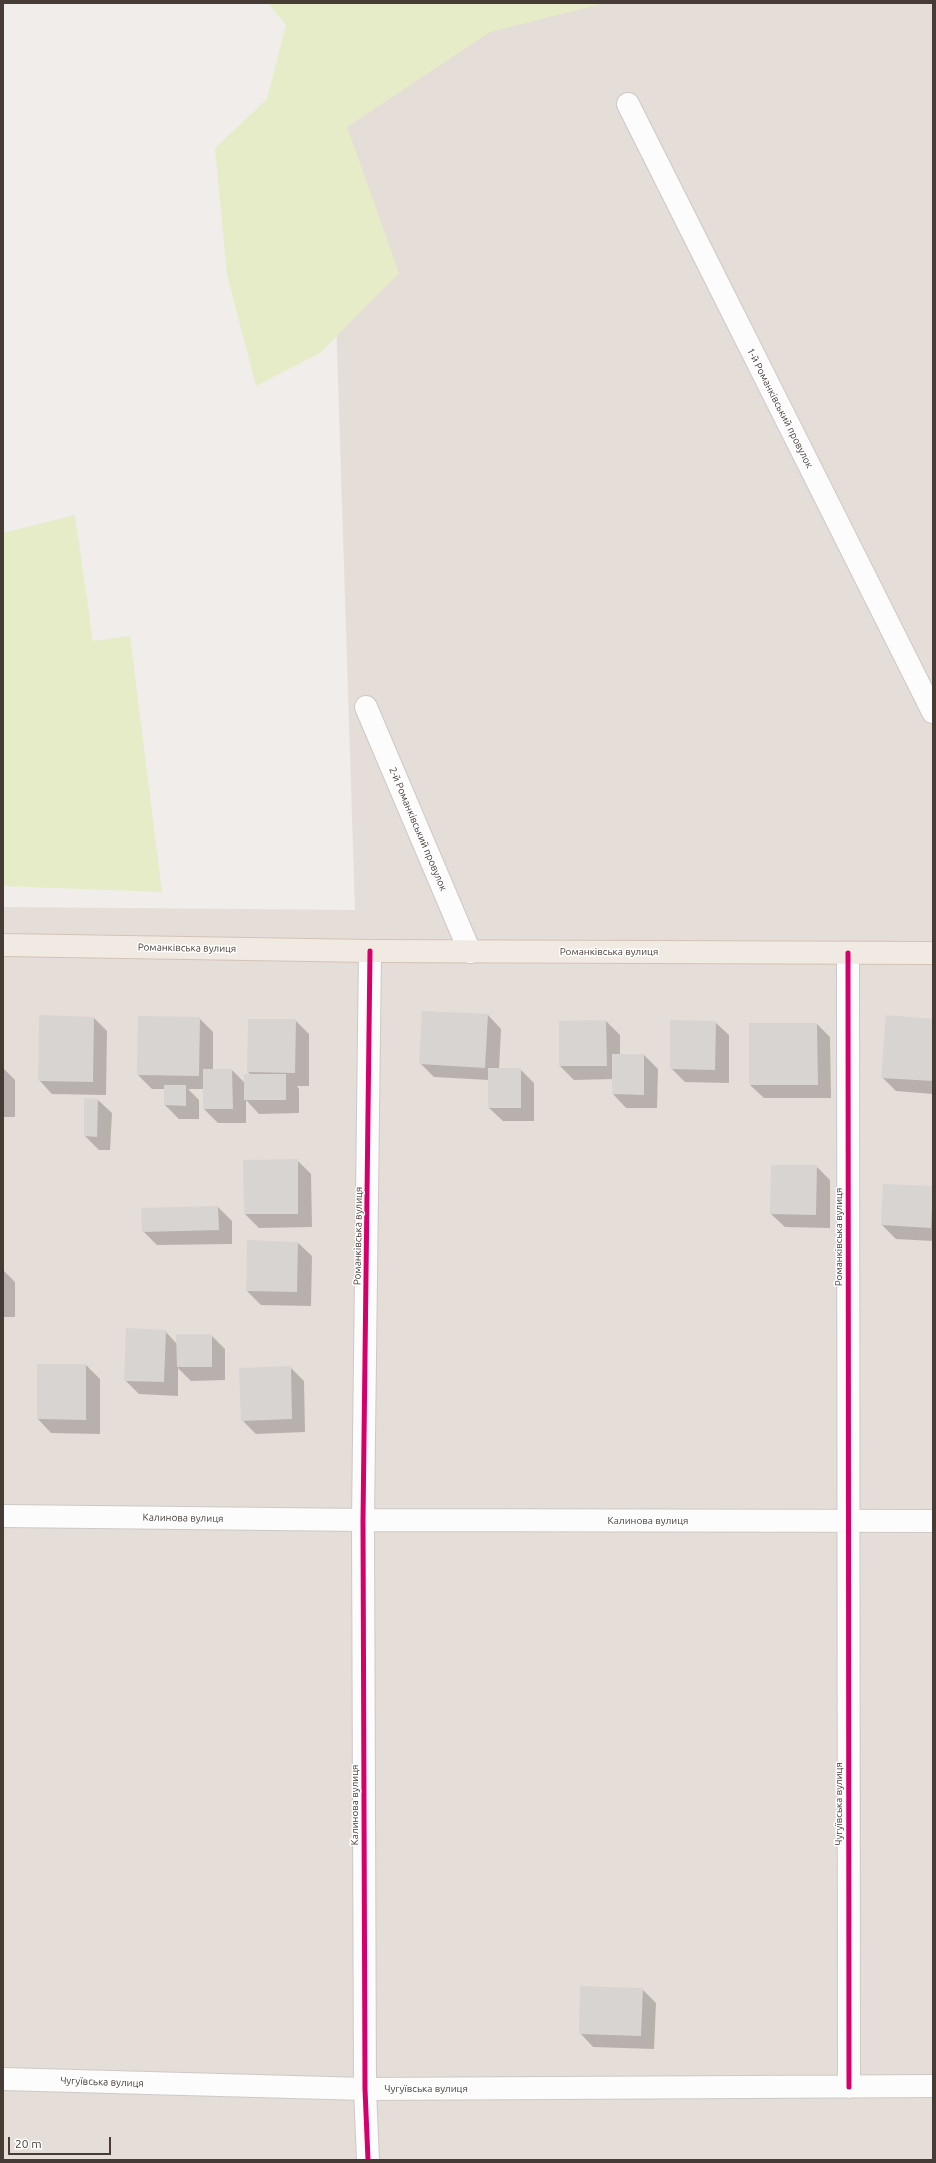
<!DOCTYPE html>
<meta charset="utf-8">
<style>
body{margin:0}
#map{position:relative;width:936px;height:2163px;overflow:hidden;background:#f0edea;font-family:Ubuntu,sans-serif}
canvas{display:block}
.frame{position:absolute;inset:0;border:4px solid #473b35;pointer-events:none}
.scale{position:absolute;left:8px;top:2137px;width:103px;height:18px;box-sizing:border-box;border:2px solid #473b35;border-top:0;padding-left:5px;font-size:12px;line-height:14px;white-space:nowrap;color:#473b35;-webkit-text-stroke:3px #fff;paint-order:stroke}
</style>
<div id="map">
<canvas width="936" height="2163"></canvas>
<div class="frame"></div>
<div class="scale">20 m</div>
</div>
<script>
const ctx = document.querySelector('canvas').getContext('2d');
ctx.lineJoin = 'round';
function fill(path, color) { ctx.fillStyle = color; ctx.fill(path, 'evenodd'); }
const poly = rows => new Path2D(rows.map(r => 'M' + r).join(''));
function strokePath(path, color, width, dash) { ctx.strokeStyle = color; ctx.lineWidth = width; ctx.lineCap = dash ? 'butt' : 'round'; ctx.setLineDash(dash || []); ctx.stroke(path); }
function label(font, color, halo, rows, align = 'center') {
  ctx.font = font + ' Ubuntu,sans-serif'; ctx.lineWidth = 3; ctx.setLineDash([]); ctx.textBaseline = 'middle'; ctx.strokeStyle = halo; ctx.fillStyle = color; for (const [text, x, y, turn = 0] of rows) {
    ctx.save(); ctx.translate(x, y); ctx.rotate((+turn || 0) * Math.PI / 180); ctx.textAlign = isNaN(turn) ? turn : align; if (halo) ctx.strokeText(text, 0, 0); ctx.fillText(text, 0, 0); ctx.restore();
  }
}
const residential = poly([
 [326,3,933,3,933,2160,3,2160,3,907,355,910]
]);
const green = poly([
 [268,3,605,3,490,32,347,127,399,273,320,353,256,386,227,275,215,148,267,99,286,25],
 [75,515,93,641,130,636,162,892,3,886,3,533]
]);
const shadow = poly([
 [488,1015,501,1029,499,1069,520,1069,534,1083,534,1121,503,1121,489,1108,489,1080,434,1077,420,1063],
 [94,1018,107,1031,106,1095,52,1094,39,1080],
 [199,1018,213,1032,213,1070,232,1070,245,1083,251,1075,248,1072,295,1020,309,1034,309,1086,297,1086,299,1089,299,1113,259,1114,246,1100,246,1123,218,1123,204,1109,204,1089,188,1089,199,1100,199,1119,179,1119,165,1105,165,1089,152,1089,138,1075],
 [933,1020,933,1094,896,1091,882,1077],
 [606,1021,620,1035,620,1055,644,1055,658,1069,657,1108,626,1108,613,1094,613,1079,574,1080,560,1066],
 [715,1022,729,1035,729,1083,685,1082,671,1068],
 [817,1024,830,1037,831,1098,764,1098,750,1085],
 [3,1068,15,1080,15,1117,3,1117],
 [98,1100,112,1113,110,1150,99,1150,85,1136],
 [297,1160,311,1174,312,1227,259,1228,245,1214],
 [816,1166,830,1180,830,1228,785,1227,771,1214],
 [884,1185,933,1187,933,1241,896,1239,882,1225],
 [218,1207,232,1221,232,1244,157,1245,143,1231],
 [298,1243,312,1256,311,1306,261,1305,247,1291],
 [3,1270,15,1282,15,1317,3,1317],
 [165,1331,177,1344,211,1335,225,1349,225,1380,191,1381,178,1368,178,1396,139,1394,125,1380],
 [38,1365,86,1365,100,1379,100,1434,51,1433,38,1419],
 [290,1367,304,1381,305,1432,256,1434,242,1420],
 [642,1989,656,2003,654,2049,593,2047,580,2033]
]);
const building = poly([
 [422,1011,488,1014,485,1068,419,1064],
 [39,1015,94,1017,93,1082,38,1081],
 [886,1015,933,1019,933,1081,881,1078],
 [138,1016,200,1017,199,1076,137,1075],
 [248,1019,296,1019,295,1073,247,1072],
 [606,1020,607,1066,559,1066,559,1021],
 [670,1020,716,1021,715,1070,670,1069],
 [749,1023,817,1023,818,1085,749,1085],
 [612,1054,644,1054,644,1095,612,1094],
 [488,1068,521,1068,521,1108,488,1108],
 [203,1069,232,1069,233,1109,203,1109],
 [244,1074,286,1074,286,1100,244,1100],
 [164,1085,186,1085,186,1106,164,1105],
 [84,1098,98,1099,97,1137,84,1136],
 [298,1159,298,1214,244,1214,243,1160],
 [771,1165,817,1165,816,1215,770,1214],
 [883,1184,933,1186,931,1228,881,1225],
 [218,1206,219,1230,142,1232,141,1208],
 [247,1240,298,1242,297,1292,246,1291],
 [126,1328,166,1330,164,1382,124,1381],
 [176,1334,212,1334,212,1367,177,1367],
 [37,1364,86,1364,86,1420,37,1419],
 [291,1366,292,1419,241,1421,239,1368],
 [580,1986,643,1988,641,2036,579,2034]
]);
const minor = poly([
 [628,104,933,712],
 [366,707,470,952],
 [848,953,849,2087],
 [3,1516,363,1520,933,1521],
 [3,2079,365,2089,933,2086],
 [368,2160,365,2089,363,1520,370,951]
]);
const major = poly([
 [3,945,370,951,933,953]
]);
const cycleway = poly([
 [848,953,849,2087],
 [368,2160,365,2089,363,1520,370,951]
]);
const streetNames = [
 ["1-й Романківський провулок",780,408,63],
 ["2-й Романківський провулок",418,829,67],
 ["Романківська вулиця",187,948,1],
 ["Романківська вулиця",609,952],
 ["Романківська вулиця",358,1236,-89],
 ["Романківська вулиця",839,1237,-90],
 ["Калинова вулиця",183,1518,1],
 ["Калинова вулиця",648,1521],
 ["Чугуївська вулиця",839,1804,-90],
 ["Калинова вулиця",355,1805,-90],
 ["Чугуївська вулиця",102,2082,2],
 ["Чугуївська вулиця",426,2089]
];
fill(residential, '#e5ddd7');
fill(green, '#e7ecc8');
fill(shadow, '#0003');
fill(building, '#d8d4d1');
strokePath(minor, '#cdc9c6', 24);
strokePath(major, '#d4c3b6', 24);
strokePath(minor, '#fdfcfc', 22);
strokePath(major, '#f1eae3', 22);
strokePath(cycleway, '#d6006c', 5);
label('10px', '#473b35', '#fff', streetNames);
</script>
